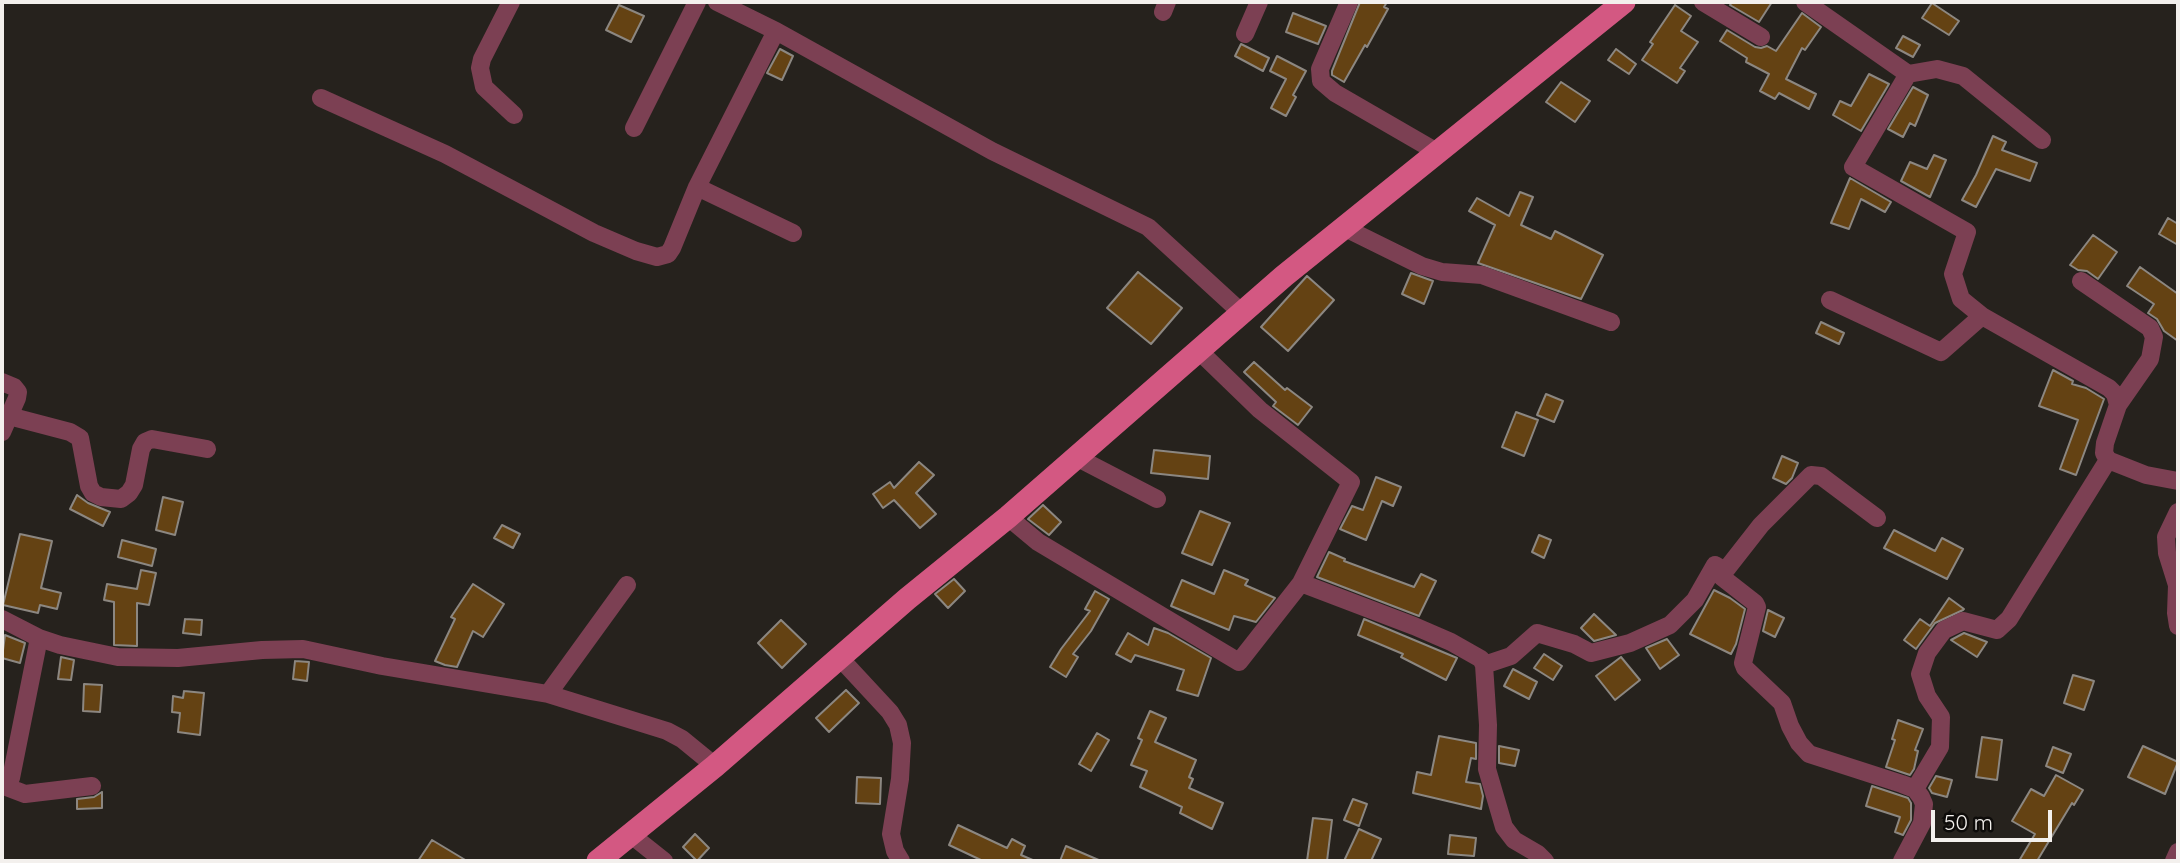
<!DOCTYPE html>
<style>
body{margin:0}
#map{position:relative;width:2180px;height:863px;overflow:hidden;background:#26221d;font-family:Quicksand,sans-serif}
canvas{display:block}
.frame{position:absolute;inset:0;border:4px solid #f3f0ed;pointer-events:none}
.scale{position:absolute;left:1931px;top:810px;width:121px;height:32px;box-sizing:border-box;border:4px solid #f3f0ed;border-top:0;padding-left:9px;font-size:21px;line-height:24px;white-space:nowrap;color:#f3f0ed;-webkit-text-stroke:5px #0e0c0a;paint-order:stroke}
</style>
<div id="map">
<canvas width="2180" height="863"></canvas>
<div class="frame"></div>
<div class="scale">50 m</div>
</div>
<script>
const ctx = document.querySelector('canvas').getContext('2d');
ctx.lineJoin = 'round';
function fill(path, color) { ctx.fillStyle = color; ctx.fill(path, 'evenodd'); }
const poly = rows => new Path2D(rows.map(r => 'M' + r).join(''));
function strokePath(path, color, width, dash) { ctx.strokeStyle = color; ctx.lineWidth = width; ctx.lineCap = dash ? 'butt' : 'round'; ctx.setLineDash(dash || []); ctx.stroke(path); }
const building = poly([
 [1360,2,1387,2,1384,7,1388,9,1367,47,1365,45,1344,82,1332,75,1332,71,1360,2],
 [1732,2,1772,2,1759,22,1730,5,1732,2],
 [1932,3,1959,21,1949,35,1922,18,1932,3],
 [619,5,644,16,631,42,606,30,619,5],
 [1675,5,1691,16,1681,31,1698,42,1680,68,1685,71,1677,83,1642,60,1653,44,1650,42,1675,5],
 [1293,13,1326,26,1318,44,1286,32,1293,13],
 [1802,13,1821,27,1805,50,1802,48,1786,79,1816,94,1809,109,1779,93,1775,99,1760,91,1769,74,1746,62,1747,58,1720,41,1727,30,1755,47,1761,48,1767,46,1776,51,1802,13],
 [1903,36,1920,45,1913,57,1896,48,1903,36],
 [1241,44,1269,58,1263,71,1235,56,1241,44],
 [780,49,793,56,782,80,767,73,780,49],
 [1616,49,1636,64,1629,74,1608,60,1616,49],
 [1277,56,1306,71,1293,95,1296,97,1286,116,1271,108,1286,79,1270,71,1277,56],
 [1869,74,1889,84,1861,131,1833,115,1840,101,1851,106,1869,74],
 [1561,82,1590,101,1575,122,1546,102,1561,82],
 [1913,87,1928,95,1915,126,1910,123,1903,137,1888,129,1913,87],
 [1993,136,2006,142,2002,150,2037,163,2030,181,1996,169,1976,207,1962,200,1976,175,1993,136],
 [1934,155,1946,160,1930,197,1901,181,1910,162,1927,169,1934,155],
 [1850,178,1891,202,1885,212,1861,199,1849,229,1831,223,1850,178],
 [1520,192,1533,197,1521,225,1551,239,1555,231,1603,255,1581,299,1478,263,1495,225,1469,211,1477,198,1509,216,1520,192],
 [2168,218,2178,224,2178,245,2159,234,2168,218],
 [2093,235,2117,252,2098,279,2087,271,2078,270,2070,265,2093,235],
 [2140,267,2178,294,2178,341,2164,331,2157,319,2148,313,2154,304,2127,286,2140,267],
 [1138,272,1182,308,1151,344,1107,308,1138,272],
 [1411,273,1433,281,1424,304,1402,294,1411,273],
 [1307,276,1334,300,1288,351,1261,327,1307,276],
 [1821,322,1844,333,1839,344,1816,333,1821,322],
 [1254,362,1285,390,1287,388,1312,407,1298,425,1273,406,1276,402,1244,372,1254,362],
 [2053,370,2073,381,2072,384,2086,388,2104,399,2076,475,2060,469,2078,420,2039,406,2053,370],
 [1546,394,1563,401,1554,422,1537,415,1546,394],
 [1516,412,1538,420,1524,456,1502,447,1516,412],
 [1154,450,1210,456,1208,479,1151,473,1154,450],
 [1782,456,1798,463,1792,478,1786,484,1773,478,1782,456],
 [919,462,934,475,916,493,936,514,920,528,894,500,883,508,873,494,890,482,894,488,919,462],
 [1376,477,1401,487,1393,506,1382,501,1366,540,1340,529,1352,506,1363,510,1376,477],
 [77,495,88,503,110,512,103,526,70,509,77,495],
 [163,497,183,502,175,535,156,530,163,497],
 [1043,505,1061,522,1049,535,1028,519,1043,505],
 [1200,511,1230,523,1212,565,1182,553,1200,511],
 [502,525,520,534,513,548,494,538,502,525],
 [1894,530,1935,551,1942,538,1963,549,1947,579,1884,548,1894,530],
 [20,534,52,541,41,588,61,593,57,609,40,605,38,613,3,605,20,534],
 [1539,535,1551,540,1544,558,1532,552,1539,535],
 [122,540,156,549,152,566,118,557,122,540],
 [1329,552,1345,559,1344,561,1414,587,1421,574,1436,581,1419,616,1317,577,1329,552],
 [141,570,156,573,149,605,137,603,137,646,114,645,114,602,104,600,107,584,137,589,141,570],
 [1224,570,1248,580,1245,585,1275,598,1256,622,1234,616,1229,630,1171,606,1182,580,1214,594,1224,570],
 [954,579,965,591,948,608,935,594,954,579],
 [473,584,504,604,483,637,473,631,457,667,445,665,435,661,455,619,451,617,473,584],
 [1714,590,1730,598,1745,609,1736,644,1731,654,1690,634,1714,590],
 [1095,591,1109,599,1091,631,1073,654,1078,657,1066,677,1050,667,1061,649,1090,611,1085,609,1095,591],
 [1949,598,1964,609,1963,610,1935,623,1916,649,1904,640,1920,619,1930,626,1949,598],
 [1768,610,1784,618,1775,637,1763,631,1768,610],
 [1594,614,1616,635,1594,641,1581,628,1594,614],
 [185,619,202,620,201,635,183,633,185,619],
 [1364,619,1457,658,1446,680,1401,657,1403,654,1358,635,1364,619],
 [781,620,806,644,782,668,758,643,781,620],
 [1154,628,1168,633,1211,658,1198,696,1177,690,1184,670,1135,655,1131,662,1116,654,1128,633,1148,645,1154,628],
 [1964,633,1987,642,1977,657,1951,640,1964,633],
 [5,635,25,643,20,663,2,658,5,635],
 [1667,639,1679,655,1660,669,1646,648,1667,639],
 [1544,654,1562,666,1553,680,1534,668,1544,654],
 [61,657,74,660,71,680,58,679,61,657],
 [1621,657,1640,680,1615,700,1596,676,1621,657],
 [295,661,309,662,307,681,293,679,295,661],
 [1513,669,1537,682,1529,699,1504,686,1513,669],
 [2073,675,2094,681,2084,710,2064,703,2073,675],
 [84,684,102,685,100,712,83,711,84,684],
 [846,690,859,703,829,732,816,718,846,690],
 [184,691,204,693,200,735,178,732,180,713,172,712,173,696,183,698,184,691],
 [1150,711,1166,718,1155,742,1196,760,1189,777,1193,779,1189,788,1223,803,1212,829,1180,813,1182,807,1140,787,1147,771,1131,765,1142,740,1138,738,1150,711],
 [1898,720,1923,729,1915,750,1918,751,1914,769,1910,775,1886,767,1895,740,1892,739,1898,720],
 [1097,733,1109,740,1091,771,1079,764,1097,733],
 [1439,736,1476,743,1476,759,1471,758,1466,782,1480,784,1483,796,1481,809,1413,793,1417,772,1431,775,1439,736],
 [1982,737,2002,740,1997,780,1976,777,1982,737],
 [1499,746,1519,750,1515,766,1499,763,1499,746],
 [2143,746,2178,762,2165,794,2128,777,2143,746],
 [2053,747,2071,754,2063,773,2046,766,2053,747],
 [2056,775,2083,790,2074,805,2072,803,2037,861,2019,861,2035,834,2012,821,2031,789,2044,796,2056,775],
 [1936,776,1952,780,1947,797,1932,793,1929,788,1936,776],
 [857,777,881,778,880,804,856,803,857,777],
 [1872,786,1908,798,1911,803,1911,820,1903,835,1895,832,1900,817,1866,806,1872,786],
 [102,792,102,808,77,809,77,799,94,797,102,792],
 [1353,799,1367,804,1359,826,1344,820,1353,799],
 [1313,818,1332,820,1327,861,1307,861,1313,818],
 [958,825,1007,848,1012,839,1025,846,1021,855,1035,861,983,861,949,845,958,825],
 [1359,829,1381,839,1371,861,1344,861,1359,829],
 [695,834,709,848,697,861,683,847,695,834],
 [1450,835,1476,838,1474,856,1448,854,1450,835],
 [432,840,467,861,418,861,432,840],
 [1066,846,1101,861,1060,861,1066,846]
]);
const minor = poly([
 [511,2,482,59,480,68,484,87,514,115],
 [717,2,776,31,992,151,1148,227,1242,313],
 [1349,2,1320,69,1321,81,1335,93,1437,152],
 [1703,2,1761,37],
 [1805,2,1908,74,1937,69,1963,76,2042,140],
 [1163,12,1167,2],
 [1245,34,1259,2],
 [321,98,445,154,594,233,636,251,657,257,668,254,672,248,697,187,776,31],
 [634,128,697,2],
 [697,187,793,233],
 [1343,227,1422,266,1442,272,1482,275,1611,322],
 [2081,281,2150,328,2154,337,2150,359,2118,405],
 [1830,300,1941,352,1982,316,1961,299,1953,274,1967,232,1853,167,1908,74],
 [1982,316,2109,388,2115,394,2118,405,2105,443,2104,453,2108,460,2146,475,2178,481],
 [2,382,14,387,18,392,17,398,2,432],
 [9,416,70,432,80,438,89,486,93,493,101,497,121,499,129,493,134,485,141,449,145,442,152,439,207,449],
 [1076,457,1157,499],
 [2178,512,2166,537,2167,553,2177,585,2176,613,2178,626],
 [1008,517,1038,542,1239,662,1301,583,1351,482,1260,410,1198,350],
 [1877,518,1821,476,1811,475,1761,525,1725,571,1723,578,1755,603,1757,607,1743,663,1745,668,1782,703,1790,726,1799,743,1809,754,1902,784,1915,789,1921,797,1924,804,1922,823,1902,861],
 [1301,583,1414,626,1451,642,1481,659,1484,665,1488,725,1487,769,1504,827,1514,840,1538,854,1545,861],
 [2,619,39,638,60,645,118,657,178,658,262,650,303,649,382,666,548,694,667,731,682,739,715,766],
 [839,657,890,712,898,725,902,743,900,779,891,834,895,851,901,861],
 [1484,665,1511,656,1537,633,1574,644,1591,653,1630,643,1670,625,1695,600,1715,565,1725,571],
 [548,694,627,585],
 [4,786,25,794,92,786],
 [2,787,11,778,39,638],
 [1915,789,1940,747,1941,717,1927,696,1920,674,1927,653,1944,630,1963,621,1997,630,2009,619,2108,460],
 [630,834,664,861],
 [2174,861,2178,852]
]);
const major = poly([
 [598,861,715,766,907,599,1008,517,1284,276,1624,2]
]);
fill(building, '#644213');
strokePath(building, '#8c8781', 2);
strokePath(minor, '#7c4053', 18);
strokePath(major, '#d35882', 23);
</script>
